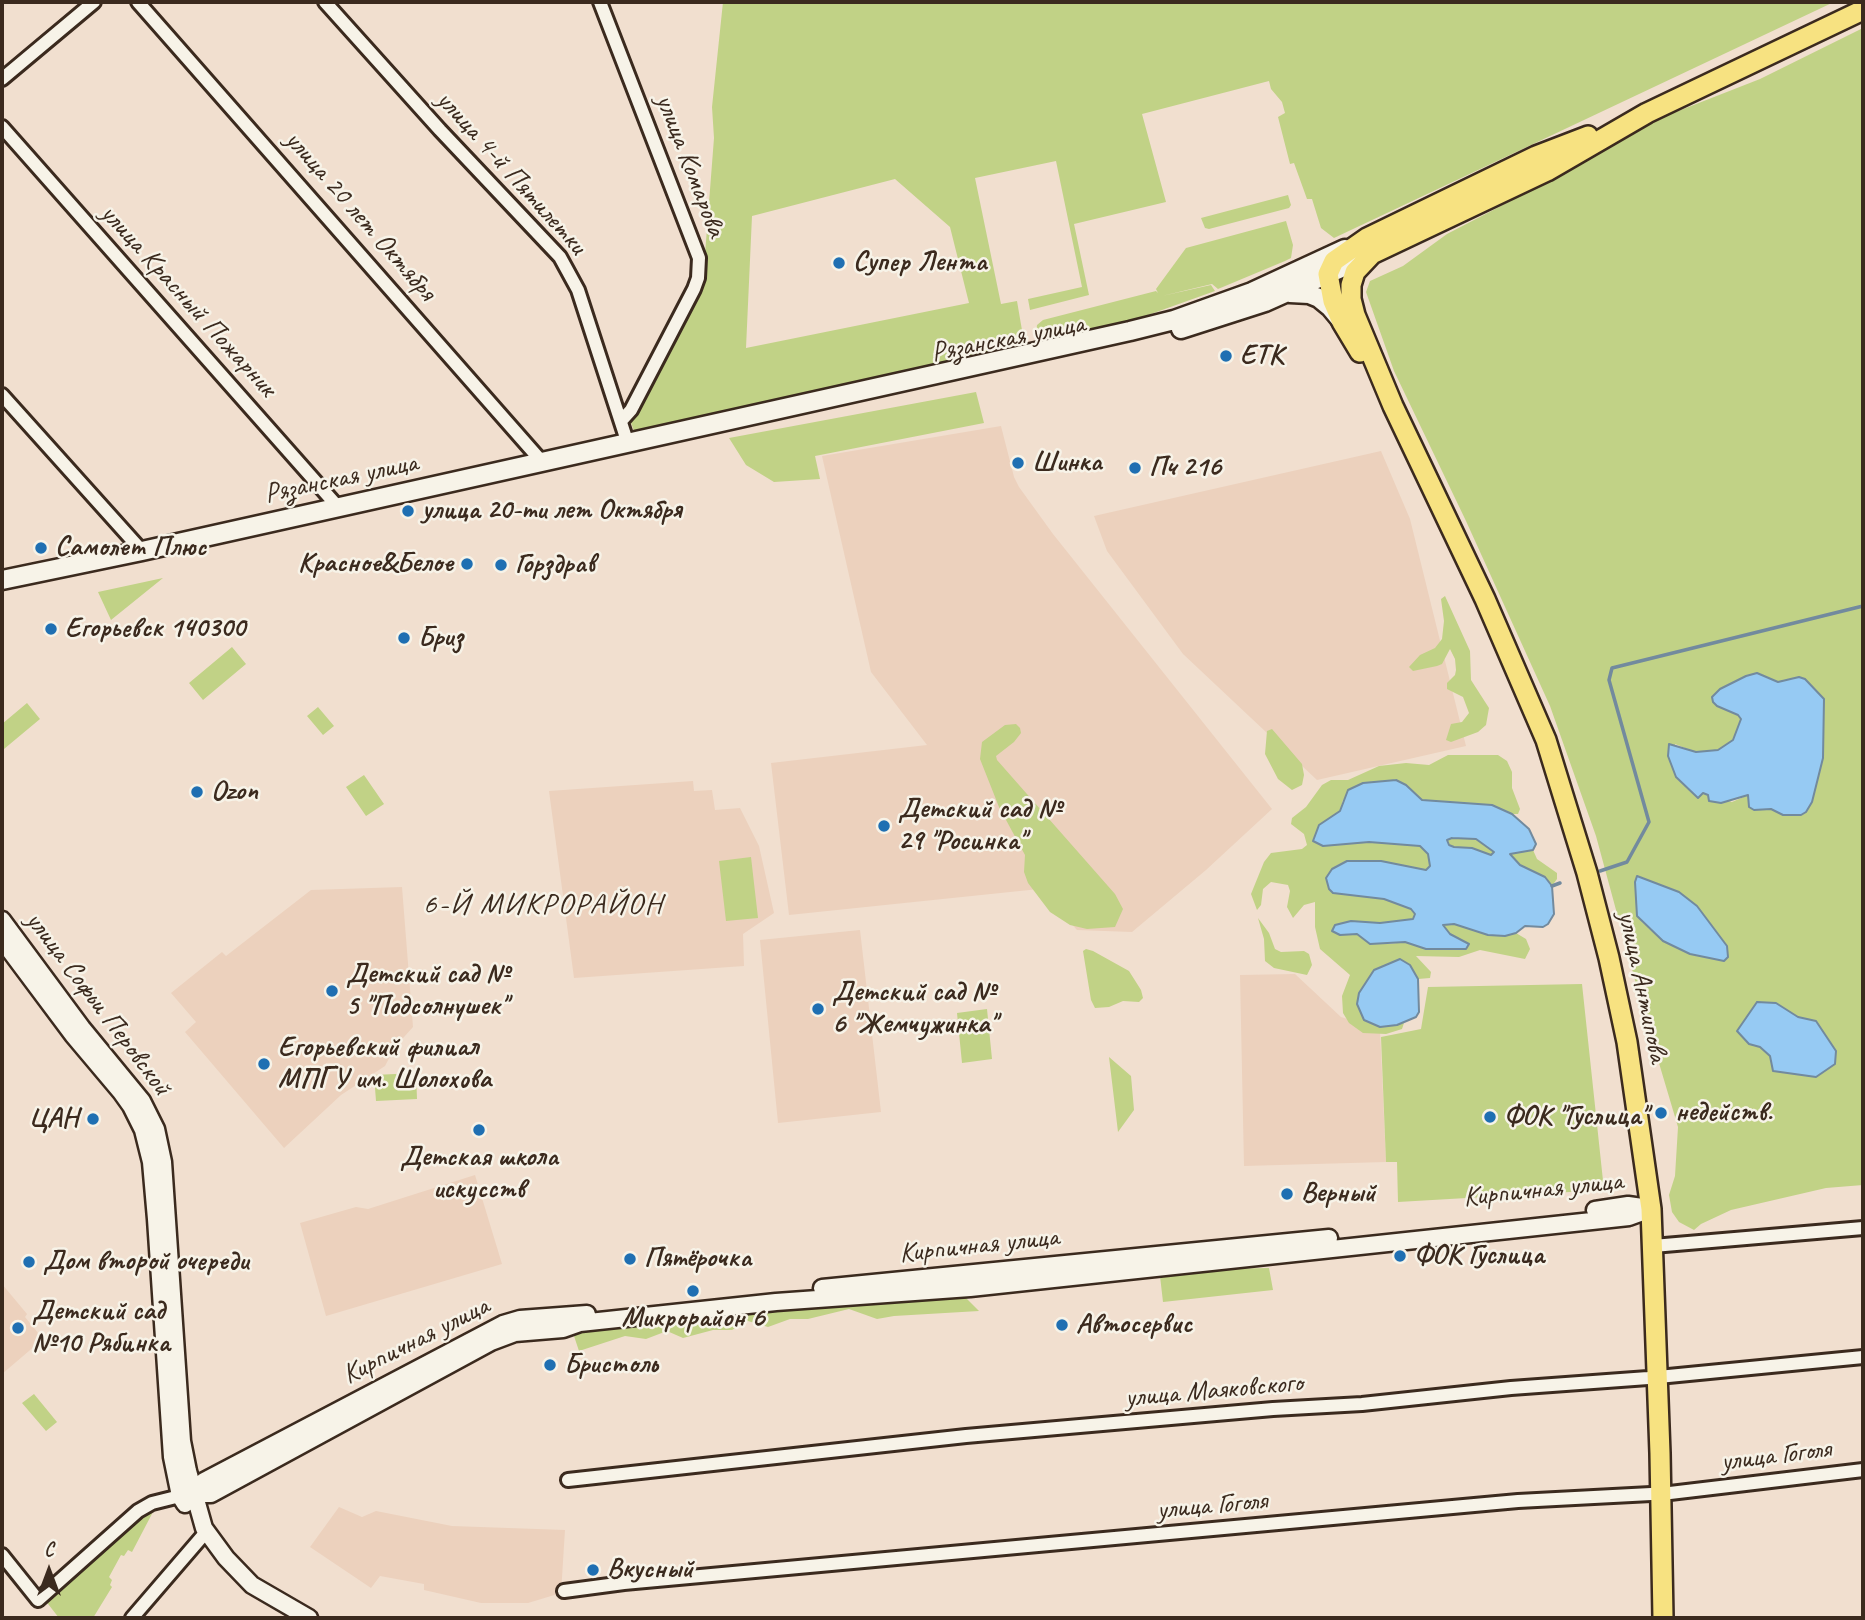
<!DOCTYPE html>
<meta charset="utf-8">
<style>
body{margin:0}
#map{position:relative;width:1865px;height:1620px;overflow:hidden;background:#f1dfcf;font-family:Caveat,sans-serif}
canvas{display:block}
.frame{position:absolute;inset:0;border:4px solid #3b2a1e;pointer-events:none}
.north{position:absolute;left:14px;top:1536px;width:70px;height:70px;-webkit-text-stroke:5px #f7f3e8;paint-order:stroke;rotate:0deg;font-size:19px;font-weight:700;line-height:28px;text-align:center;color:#3b2a1e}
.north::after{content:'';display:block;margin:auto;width:24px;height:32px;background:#3b2a1e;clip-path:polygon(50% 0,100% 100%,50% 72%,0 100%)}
</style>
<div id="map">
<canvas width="1865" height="1620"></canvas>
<div class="frame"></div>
<div class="north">С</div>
</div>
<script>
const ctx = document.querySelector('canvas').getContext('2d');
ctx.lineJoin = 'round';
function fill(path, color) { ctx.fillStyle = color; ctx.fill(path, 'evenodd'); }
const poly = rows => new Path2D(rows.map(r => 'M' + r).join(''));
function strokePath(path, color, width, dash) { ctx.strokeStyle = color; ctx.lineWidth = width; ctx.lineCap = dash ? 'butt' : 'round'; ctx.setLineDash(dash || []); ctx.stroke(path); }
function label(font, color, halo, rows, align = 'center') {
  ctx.font = font + ' Caveat,sans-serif'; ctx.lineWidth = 5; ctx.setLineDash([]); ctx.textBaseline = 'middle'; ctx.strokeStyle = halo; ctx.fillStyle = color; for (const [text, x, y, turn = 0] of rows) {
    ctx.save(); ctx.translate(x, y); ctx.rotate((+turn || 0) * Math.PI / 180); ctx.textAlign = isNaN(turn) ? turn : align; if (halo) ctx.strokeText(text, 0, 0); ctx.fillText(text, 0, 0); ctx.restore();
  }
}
const built = poly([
 [1001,426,1014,477,1019,487,1053,534,1272,809,1206,870,1132,932,1077,930,1039,889,789,915,771,763,927,745,871,672,822,456],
 [1381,451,1410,519,1466,746,1317,780,1183,654,1107,551,1094,516],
 [693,781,694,791,712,790,715,810,740,808,759,846,774,913,743,934,744,966,574,978,549,791],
 [402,887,413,1027,395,1047,385,1066,341,1095,284,1148,185,1032,196,1022,171,993,222,952,226,956,311,890],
 [860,930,881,1112,778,1123,760,940],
 [1295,974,1341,1017,1380,1029,1386,1162,1244,1166,1240,975],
 [475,1175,502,1264,326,1316,300,1223,356,1207,368,1209],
 [2,1284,27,1314,25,1317,43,1339,2,1374],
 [339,1507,362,1517,376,1511,452,1526,565,1530,561,1593,528,1603,481,1603,424,1590,424,1584,380,1576,371,1588,310,1547]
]);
const green = poly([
 [723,2,1834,2,1334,238,1321,228,1312,199,1307,199,1294,163,1290,164,1278,117,1285,113,1282,102,1271,89,1269,81,1142,114,1166,202,1074,224,1089,295,1030,310,1028,299,1082,287,1056,161,975,178,1001,304,1017,301,1024,342,1020,352,638,433,634,431,630,420,703,280,714,138,712,107],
 [895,179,950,227,969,303,746,348,752,216],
 [1863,28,1863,1185,1826,1188,1731,1210,1701,1224,1694,1230,1679,1222,1672,1212,1669,1195,1675,1176,1678,1127,1642,1006,1596,836,1550,706,1466,521,1394,371,1366,292,1370,281,1403,266,1447,234,1582,164,1663,117,1760,79],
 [1757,673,1778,683,1799,677,1824,699,1823,758,1812,802,1783,814,1771,809,1754,810,1748,795,1732,802,1703,793,1698,797,1676,778,1675,744,1695,752,1718,750,1733,740,1742,719,1738,715,1717,706],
 [1641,921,1724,961,1663,941],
 [1776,1003,1798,1017,1816,1021,1836,1051,1770,1056,1760,1046],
 [1288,195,1291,205,1289,208,1209,229,1205,228,1201,218],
 [1286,221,1293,245,1291,258,1285,261,1218,289,1212,284,1162,296,1211,285,1215,291,1123,324,1044,340,1036,336,1037,325,1043,320,1156,291,1158,293,1156,289,1186,248],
 [976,392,984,423,815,456,820,479,774,482,746,465,729,438],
 [163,578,111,620,98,592],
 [1445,596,1470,651,1471,680,1489,708,1486,725,1478,732,1451,742,1446,740,1451,724,1462,722,1469,713,1463,697,1447,689,1447,683,1455,675,1456,670,1455,659,1450,649,1442,664,1437,666,1413,671,1409,667,1420,655,1435,648,1442,639,1444,621,1441,599],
 [232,647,246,664,203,700,189,683],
 [27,703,40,719,4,749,2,747,2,724],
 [318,707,334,726,323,735,307,716],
 [1016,724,1020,728,1021,733,1014,742,996,756,997,760,1115,894,1123,909,1115,927,1087,929,1070,925,1050,912,1028,883,1024,872,1025,855,999,807,980,759,982,742,1005,725],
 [1272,729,1302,764,1304,775,1302,785,1292,790,1278,779,1265,754,1267,731],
 [1448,755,1498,755,1507,761,1512,772,1512,788,1520,809,1518,814,1512,814,1492,805,1421,800,1406,785,1343,800,1340,811,1319,825,1323,846,1369,842,1408,843,1420,846,1428,854,1430,866,1426,870,1420,870,1381,861,1333,893,1384,899,1411,909,1415,914,1413,919,1380,923,1340,935,1357,934,1388,944,1405,942,1426,949,1469,944,1450,934,1442,925,1454,924,1488,935,1505,936,1516,933,1526,939,1530,949,1525,959,1480,950,1459,957,1416,956,1431,972,1430,978,1418,979,1410,965,1397,1025,1404,1023,1402,1029,1386,1034,1363,1033,1349,1023,1343,1013,1342,996,1350,975,1320,949,1315,927,1315,902,1304,905,1293,918,1287,907,1290,891,1288,885,1271,882,1263,889,1261,905,1257,910,1251,894,1264,862,1271,853,1302,849,1307,845,1304,834,1291,824,1292,818,1306,807,1322,785,1331,780,1348,780,1379,766,1406,763,1429,765],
 [364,775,384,804,366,816,346,787],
 [1452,838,1476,839,1494,852,1492,855,1472,848,1454,847,1449,845,1447,840],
 [1533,850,1537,859,1557,873,1557,879,1552,886,1545,877,1520,865,1510,853],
 [751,857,758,918,726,921,719,861],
 [1258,918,1269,933,1275,949,1281,952,1304,951,1309,954,1312,965,1307,975,1274,968,1265,961,1264,939],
 [1086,949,1093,951,1129,971,1141,990,1143,998,1139,1002,1123,1001,1109,1007,1095,1008,1091,1000,1083,951],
 [1582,984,1604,1190,1398,1202,1397,1162,1386,1162,1381,1037,1421,1029,1428,987],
 [987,1009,992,1059,962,1063,957,1013],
 [1109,1057,1131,1076,1134,1110,1118,1132],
 [416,1073,417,1099,376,1101,374,1075],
 [1269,1268,1273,1290,1163,1302,1160,1276,1216,1269],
 [962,1294,979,1311,894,1316,877,1319,849,1309,808,1319,790,1319,768,1327,748,1321,732,1330,713,1330,683,1338,667,1331,646,1339,625,1336,579,1351,574,1336,580,1330],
 [34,1394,57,1422,46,1431,22,1403],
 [154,1510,132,1552,128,1550,124,1556,121,1555,109,1577,112,1580,110,1585,112,1587,93,1618,59,1618,45,1600,142,1515]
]);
const water = poly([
 [1757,673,1778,682,1799,677,1805,679,1824,699,1823,758,1812,802,1806,812,1801,815,1783,815,1771,809,1754,810,1749,807,1748,795,1721,803,1709,801,1708,795,1703,793,1698,798,1676,777,1668,756,1669,744,1696,752,1718,750,1733,740,1741,719,1738,715,1717,706,1713,702,1712,697,1720,689,1746,676,1757,673],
 [1396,780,1406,785,1422,800,1492,805,1512,814,1529,829,1536,844,1533,850,1510,854,1520,865,1545,877,1552,886,1554,914,1548,924,1543,927,1525,926,1516,933,1505,936,1488,935,1454,924,1443,925,1450,934,1469,944,1466,949,1426,949,1405,942,1370,944,1357,934,1340,935,1332,931,1335,925,1351,921,1380,923,1413,919,1415,914,1411,909,1384,899,1333,893,1329,889,1326,878,1332,869,1347,861,1381,861,1426,870,1430,866,1428,854,1420,846,1369,842,1323,846,1313,841,1319,825,1340,811,1348,790,1363,783,1396,780],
 [1452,838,1476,839,1494,852,1491,855,1472,848,1454,847,1449,845,1447,840,1452,838],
 [1637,876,1679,892,1697,906,1727,946,1728,957,1724,961,1690,954,1663,941,1637,916,1635,882,1637,876],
 [1400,959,1410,965,1418,979,1419,1012,1416,1017,1397,1025,1380,1027,1364,1020,1357,1004,1359,993,1374,970,1400,959],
 [1757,1002,1776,1003,1798,1017,1816,1021,1836,1051,1835,1064,1816,1077,1773,1071,1770,1056,1760,1047,1749,1044,1737,1031,1757,1002]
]);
const stream = poly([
 [1600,871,1627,862,1649,822,1609,680,1612,668,1863,606],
 [1552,886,1560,883]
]);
const minor = poly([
 [138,2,543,463],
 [325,2,440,130,560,257,578,290,628,444],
 [600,2,699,258,698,278,694,289,631,410,622,420],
 [2,79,94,2],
 [2,127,338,507],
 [2,395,142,551],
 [1653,1246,1863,1228],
 [568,1480,966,1436,1273,1409,1362,1404,1511,1388,1648,1378,1863,1357],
 [2,1555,38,1600,138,1511,152,1503,180,1496],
 [564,1591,624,1583,1518,1501,1670,1493,1863,1470],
 [132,1618,206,1532]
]);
const tertiary = poly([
 [2,920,82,1028,142,1101,156,1129,163,1162,182,1441,188,1471,204,1528,226,1558,252,1585,309,1618],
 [2,940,73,1035,121,1092,131,1106,143,1130,151,1162,156,1219,172,1457,180,1496,185,1504],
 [1595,1210,1628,1205,1649,1208],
 [822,1288,1329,1238],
 [195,1494,204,1481,503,1324,520,1319,587,1314],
 [180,1496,195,1494,211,1494,491,1342,515,1333,563,1329,580,1323,776,1302,970,1288,1629,1217,1651,1209]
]);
const secondary = poly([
 [1290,293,1309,294,1319,298,1330,307,1340,319],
 [1181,329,1265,302,1370,255],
 [2,580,142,551,1130,331,1174,320,1252,292,1345,249]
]);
const primary = poly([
 [1360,352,1342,322,1333,301,1328,274,1334,261,1367,238,1536,156,1588,136],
 [1663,1618,1660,1453,1651,1209,1627,1042,1609,958,1587,873,1546,740,1485,599,1393,406,1355,315,1351,299,1351,285,1355,272,1372,254,1547,171,1647,113,1863,10]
]);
const markers = [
 [839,263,7,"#1f6fb2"],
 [1226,356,7,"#1f6fb2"],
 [1018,463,7,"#1f6fb2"],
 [1135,468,7,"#1f6fb2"],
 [408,511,7,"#1f6fb2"],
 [41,548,7,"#1f6fb2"],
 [467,564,7,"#1f6fb2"],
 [501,565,7,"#1f6fb2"],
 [51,629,7,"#1f6fb2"],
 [404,638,7,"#1f6fb2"],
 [197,792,7,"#1f6fb2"],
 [884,826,7,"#1f6fb2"],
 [332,991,7,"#1f6fb2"],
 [818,1009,7,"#1f6fb2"],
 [264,1064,7,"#1f6fb2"],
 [1661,1113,7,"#1f6fb2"],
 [1490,1117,7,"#1f6fb2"],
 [93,1119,7,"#1f6fb2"],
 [479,1130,7,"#1f6fb2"],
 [1287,1194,7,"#1f6fb2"],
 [1400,1256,7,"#1f6fb2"],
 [630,1259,7,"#1f6fb2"],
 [29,1262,7,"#1f6fb2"],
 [693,1291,7,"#1f6fb2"],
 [1062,1325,7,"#1f6fb2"],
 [18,1328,7,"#1f6fb2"],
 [550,1365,7,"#1f6fb2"],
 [593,1570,7,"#1f6fb2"]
];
const streetNames = [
 ["улица Комарова",690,166,69],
 ["улица 4-й Пятилетки",511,173,48],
 ["улица 20 лет Октября",360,216,49],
 ["улица Красный Пожарник",188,301,48],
 ["Рязанская улица",1008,339,-11],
 ["Рязанская улица",341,479,-12],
 ["улица Антипова",1642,987,78],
 ["улица Софьи Перовской",98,1004,53],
 ["Кирпичная улица",1543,1190,-6],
 ["Кирпичная улица",979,1246,-6],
 ["Кирпичная улица",416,1341,-27],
 ["улица Маяковского",1214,1391,-5],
 ["улица Гоголя",1776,1456,-7],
 ["улица Гоголя",1212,1506,-5]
];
const poiNames = [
 ["Супер Лента",853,263],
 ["ЕТК",1240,356],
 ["Шинка",1032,463],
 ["Пч 216",1149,468],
 ["улица 20-ти лет Октября",422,511],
 ["Самолет Плюс",55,548],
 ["Красное&Белое",453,564,"right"],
 ["Горздрав",515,565],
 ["Егорьевск 140300",65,629],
 ["Бриз",418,638],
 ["Ozon",211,792],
 ["Детский сад №",898,810],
 ["29 \"Росинка\"",898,842],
 ["Детский сад №",346,975],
 ["5 \"Подсолнушек\"",346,1007],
 ["Детский сад №",832,993],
 ["6 \"Жемчужинка\"",832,1025],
 ["Егорьевский филиал",278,1048],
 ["МПГУ им. Шолохова",278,1080],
 ["недейств.",1675,1113],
 ["ФОК \"Гуслица\"",1504,1117],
 ["ЦАН",79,1119,"right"],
 ["Детская школа",479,1158,"center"],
 ["искусств",479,1190,"center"],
 ["Верный",1301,1194],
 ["ФОК Гуслица",1414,1256],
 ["Пятёрочка",644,1259],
 ["Дом второй очереди",43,1262],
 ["Детский сад",32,1312],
 ["№10 Рябинка",32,1344],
 ["Микрорайон 6",693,1319,"center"],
 ["Автосервис",1076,1325],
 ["Бристоль",564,1365],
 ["Вкусный",607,1570]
];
const neighbourhoodNames = [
 ["6-Й МИКРОРАЙОН",543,905]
];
fill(built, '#ecd1bd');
fill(green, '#c1d286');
fill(water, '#96caf3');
strokePath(water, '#728a9e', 2);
strokePath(stream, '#728a9e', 3.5);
strokePath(minor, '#3b2a1e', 18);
strokePath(tertiary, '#3b2a1e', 21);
strokePath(secondary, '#3b2a1e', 23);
strokePath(primary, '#3b2a1e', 24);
strokePath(minor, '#f7f3e8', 12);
strokePath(tertiary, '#f7f3e8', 16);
strokePath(secondary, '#f7f3e8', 18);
strokePath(primary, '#f7e281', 19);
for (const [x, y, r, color] of markers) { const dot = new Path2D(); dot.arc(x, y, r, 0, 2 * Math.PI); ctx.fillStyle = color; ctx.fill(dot); strokePath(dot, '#f7f3e8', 2.5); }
label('28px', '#3b2a1e', '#f7f3e8', streetNames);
label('bold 28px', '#3b2a1e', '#f7f3e8', poiNames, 'left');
ctx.letterSpacing = '2px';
label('30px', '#3b2a1e', '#f7f3e8', neighbourhoodNames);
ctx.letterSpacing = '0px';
</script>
